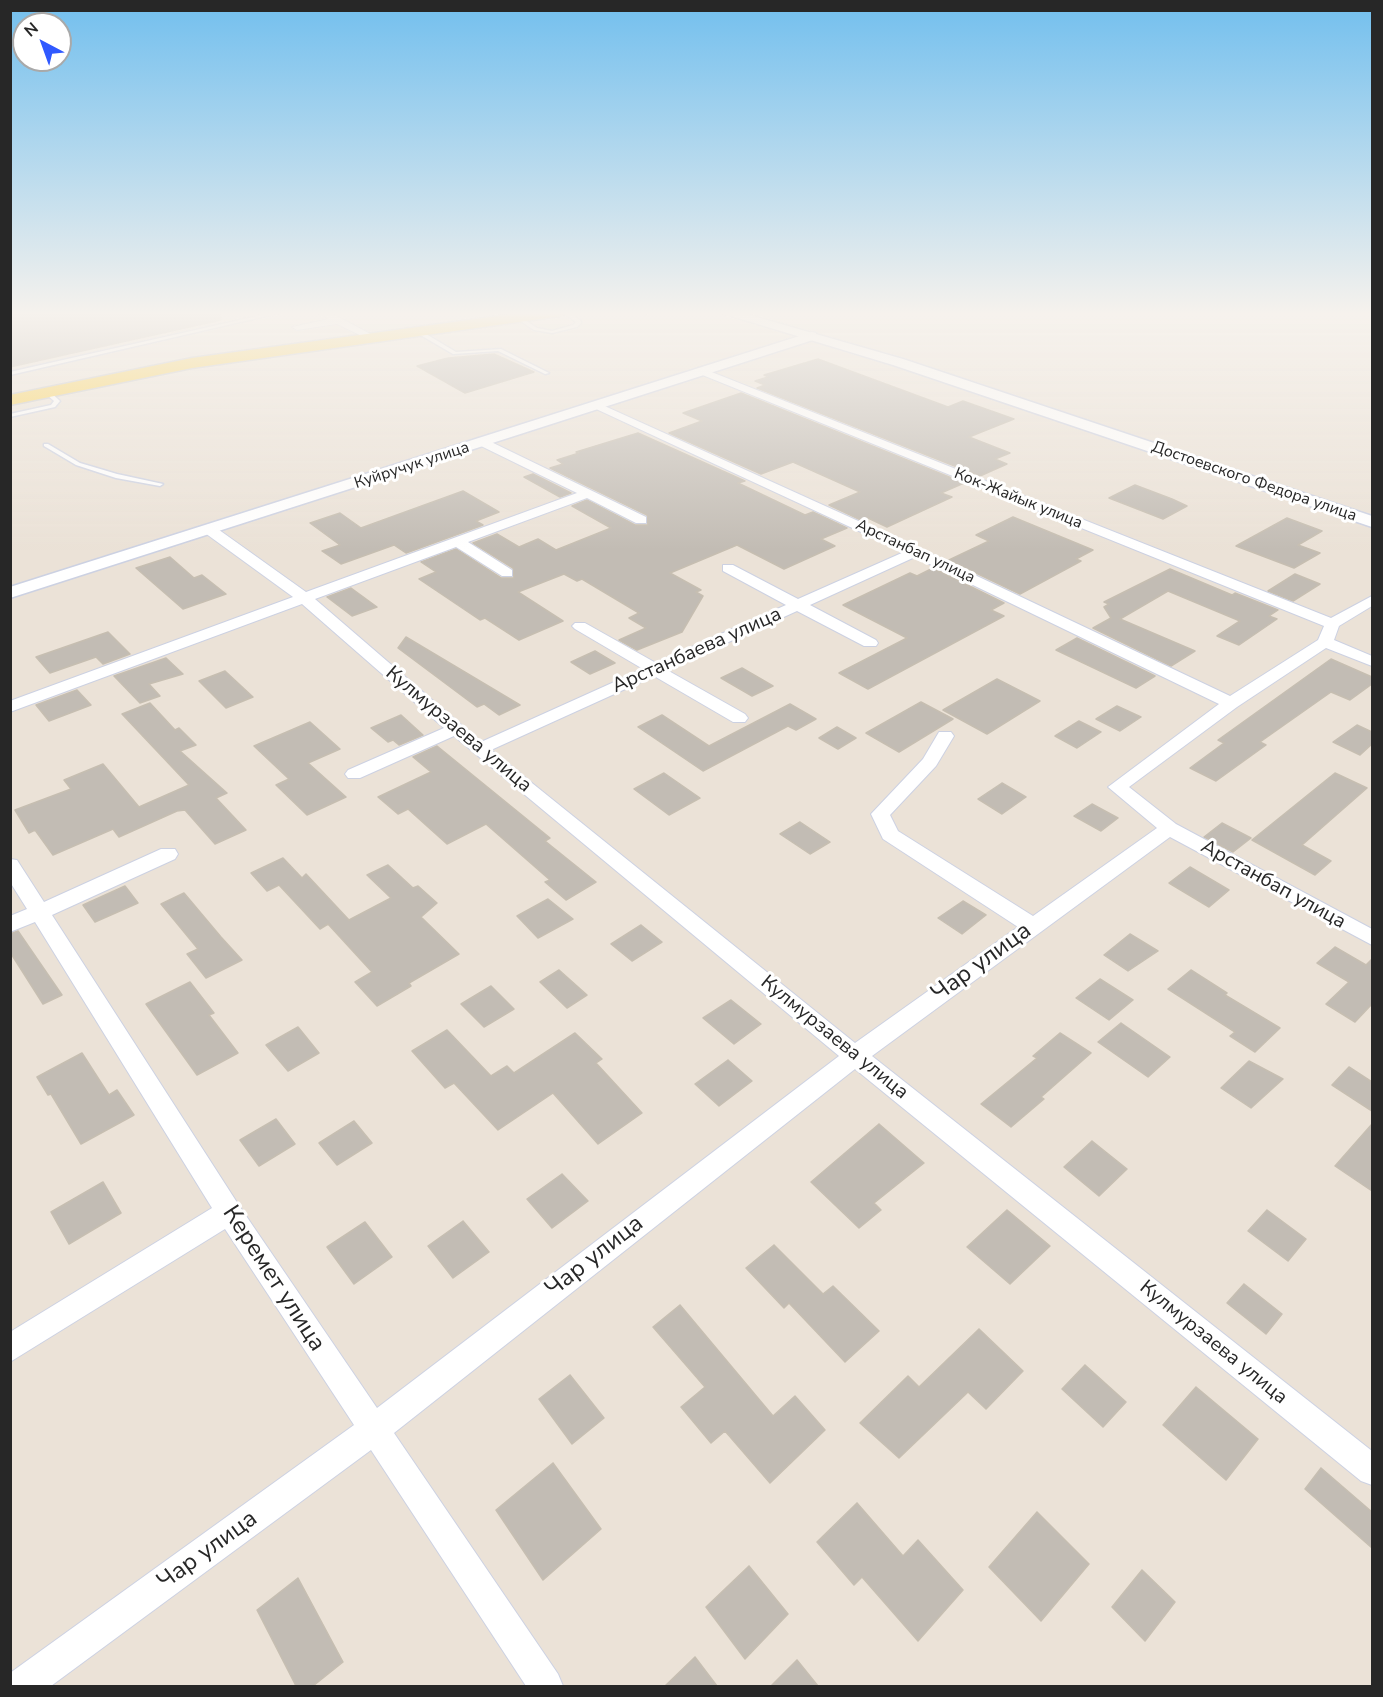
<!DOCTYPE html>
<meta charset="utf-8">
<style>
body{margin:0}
#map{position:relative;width:1383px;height:1697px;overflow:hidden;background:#ebe2d7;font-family:"Nunito Sans",sans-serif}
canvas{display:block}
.frame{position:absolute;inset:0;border:12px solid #272727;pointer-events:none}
.north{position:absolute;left:12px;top:12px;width:60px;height:60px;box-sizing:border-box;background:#fff;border:2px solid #a9a9a9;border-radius:50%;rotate:319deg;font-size:16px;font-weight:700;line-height:24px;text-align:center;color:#272727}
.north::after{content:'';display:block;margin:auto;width:21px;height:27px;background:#3059ff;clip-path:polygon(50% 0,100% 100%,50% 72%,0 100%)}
</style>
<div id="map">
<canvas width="1383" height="1697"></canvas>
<div class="frame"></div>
<div class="north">N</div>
</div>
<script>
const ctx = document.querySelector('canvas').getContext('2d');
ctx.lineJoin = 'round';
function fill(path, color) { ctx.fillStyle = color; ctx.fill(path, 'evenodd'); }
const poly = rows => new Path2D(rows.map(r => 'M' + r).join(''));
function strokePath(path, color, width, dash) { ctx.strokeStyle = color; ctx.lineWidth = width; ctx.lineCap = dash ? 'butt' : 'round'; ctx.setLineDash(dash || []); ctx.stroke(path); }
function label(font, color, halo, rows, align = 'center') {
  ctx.font = font + ' "Nunito Sans",sans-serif'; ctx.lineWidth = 6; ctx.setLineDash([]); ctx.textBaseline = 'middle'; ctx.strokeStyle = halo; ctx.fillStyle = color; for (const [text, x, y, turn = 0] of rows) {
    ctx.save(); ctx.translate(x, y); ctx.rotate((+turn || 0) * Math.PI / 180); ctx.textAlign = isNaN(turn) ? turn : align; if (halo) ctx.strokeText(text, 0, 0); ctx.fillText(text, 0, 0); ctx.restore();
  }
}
const building = poly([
 [10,312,220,312,221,320,10,367,10,312],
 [494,354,534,372,465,393,417,366,448,358,494,354],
 [818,359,948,407,963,401,1014,419,969,437,1010,453,995,459,1007,464,980,476,757,388,765,385,755,381,768,377,764,375,818,359],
 [741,393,964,483,941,493,952,497,887,527,868,518,863,521,829,505,860,492,793,462,761,474,669,433,702,421,683,413,741,393],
 [638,433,745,481,738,483,805,515,813,512,847,528,821,539,835,546,784,569,737,545,670,573,701,590,696,592,703,596,682,632,637,650,619,640,646,628,629,618,639,613,582,579,577,581,564,574,518,592,563,621,519,640,485,618,480,620,419,579,436,572,421,562,456,549,501,578,514,578,513,568,473,543,497,534,519,547,538,539,556,550,611,528,572,506,587,500,635,525,648,525,647,515,550,468,563,464,557,460,579,453,576,452,638,433],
 [533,474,571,493,560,497,524,477,533,474],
 [1135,485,1172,499,1187,506,1163,519,1109,498,1135,485],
 [463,491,499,512,476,521,483,525,406,553,394,545,341,564,322,551,340,545,310,523,340,513,361,528,463,491],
 [1013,517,1093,550,1076,559,1081,561,1020,594,949,560,989,541,976,535,1013,517],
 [1287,518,1322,531,1298,545,1320,553,1294,568,1236,546,1287,518],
 [170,557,194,578,202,575,226,594,183,609,136,568,170,557],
 [933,568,1004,603,991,610,1004,616,868,689,839,673,907,638,843,605,910,573,917,576,933,568],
 [1170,569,1232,595,1235,593,1278,610,1269,616,1277,619,1239,645,1217,636,1240,621,1168,591,1120,619,1195,651,1171,666,1093,628,1111,618,1104,607,1109,604,1104,602,1170,569],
 [1295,574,1320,584,1293,601,1268,591,1295,574],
 [351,588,377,607,352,616,327,597,351,588],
 [108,632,130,654,103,664,96,657,50,673,36,657,108,632],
 [406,637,520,705,499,715,484,704,477,707,398,648,406,637],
 [1077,638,1155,676,1136,688,1056,650,1077,638],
 [595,651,615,663,590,674,571,662,595,651],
 [166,658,183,674,149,684,160,696,140,703,114,676,166,658],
 [1331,659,1372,677,1372,684,1350,700,1331,692,1260,742,1266,745,1216,781,1190,768,1224,743,1218,740,1331,659],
 [742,668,773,686,752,696,721,678,742,668],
 [225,671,253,697,226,708,199,681,225,671],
 [997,679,1040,701,987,734,943,710,997,679],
 [77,690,91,705,49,721,36,705,77,690],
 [921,702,953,719,899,752,866,733,921,702],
 [150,703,175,730,179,728,196,745,180,751,227,793,216,798,246,830,215,844,185,810,177,811,119,837,113,829,53,855,35,830,29,833,15,810,71,789,64,780,103,764,139,807,189,785,122,714,150,703],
 [790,704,816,719,796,730,788,726,703,771,638,727,662,715,709,746,790,704],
 [1117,706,1141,717,1120,731,1096,719,1117,706],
 [401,715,423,735,399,745,393,740,388,742,371,728,401,715],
 [1079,721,1101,732,1077,748,1055,736,1079,721],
 [310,722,340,749,308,763,346,797,307,815,276,785,289,779,254,746,310,722],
 [1357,725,1372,732,1372,744,1360,755,1333,742,1357,725],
 [837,727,856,738,838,749,819,738,837,727],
 [437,746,550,838,545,841,596,882,566,900,545,882,550,880,486,824,447,844,408,809,398,814,378,797,431,772,413,757,437,746],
 [664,773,700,798,669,815,634,789,664,773],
 [1335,773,1367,788,1302,845,1331,861,1315,875,1252,840,1335,773],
 [1002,783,1026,797,1002,814,978,799,1002,783],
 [1092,804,1118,818,1101,831,1074,816,1092,804],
 [800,822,830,842,810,854,780,834,800,822],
 [1222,823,1251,838,1233,852,1204,837,1222,823],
 [283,858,302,878,306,874,349,920,391,898,367,875,388,865,413,888,418,886,437,903,421,917,459,954,409,983,411,986,377,1006,355,982,372,972,328,924,320,929,279,885,267,891,251,873,283,858],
 [1190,867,1229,890,1209,907,1169,883,1190,867],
 [125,886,138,903,95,922,83,905,125,886],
 [184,893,221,937,242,960,206,978,187,954,198,949,161,904,184,893],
 [548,899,573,919,538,938,517,916,548,899],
 [963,901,986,915,962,934,938,918,963,901],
 [641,925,662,942,632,961,611,944,641,925],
 [18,931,62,995,43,1004,10,952,10,934,18,931],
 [1130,934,1158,951,1128,971,1104,955,1130,934],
 [1335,947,1366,965,1372,959,1372,1004,1355,1022,1326,1004,1349,982,1317,963,1335,947],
 [559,970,587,995,567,1008,540,982,559,970],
 [1191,970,1227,993,1225,995,1280,1028,1255,1052,1230,1036,1235,1032,1168,989,1191,970],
 [1100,979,1133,1000,1109,1020,1076,998,1100,979],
 [190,982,214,1013,209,1015,238,1053,197,1075,146,1004,190,982],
 [491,986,514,1009,484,1027,461,1004,491,986],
 [731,1000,761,1024,734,1044,703,1018,731,1000],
 [1121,1023,1170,1057,1148,1077,1098,1042,1121,1023],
 [298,1027,319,1053,288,1071,266,1045,298,1027],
 [447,1030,491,1076,507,1066,514,1073,575,1033,602,1059,596,1063,642,1113,598,1144,553,1093,498,1130,454,1083,445,1088,412,1051,447,1030],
 [1060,1033,1091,1053,1041,1097,1044,1099,1011,1127,981,1104,1037,1058,1033,1056,1060,1033],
 [82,1053,109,1095,117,1090,134,1115,81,1144,51,1094,48,1095,37,1077,82,1053],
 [728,1060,752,1081,719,1106,695,1084,728,1060],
 [1249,1061,1283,1079,1251,1108,1221,1088,1249,1061],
 [1349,1067,1372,1082,1372,1111,1332,1085,1349,1067],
 [276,1119,295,1144,259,1166,240,1140,276,1119],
 [354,1121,372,1143,337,1165,319,1143,354,1121],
 [879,1124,924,1163,874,1203,881,1210,859,1228,811,1182,879,1124],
 [1372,1124,1372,1191,1335,1166,1372,1124],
 [1092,1141,1127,1169,1099,1196,1064,1167,1092,1141],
 [562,1174,588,1201,552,1228,527,1199,562,1174],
 [103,1182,121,1213,69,1244,51,1212,103,1182],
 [1007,1210,1050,1246,1010,1284,967,1247,1007,1210],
 [1267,1210,1306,1239,1288,1261,1248,1231,1267,1210],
 [463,1221,489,1252,453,1278,428,1246,463,1221],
 [365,1222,392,1257,354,1284,327,1247,365,1222],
 [774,1245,823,1294,833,1286,879,1331,845,1362,789,1303,784,1308,746,1268,774,1245],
 [1244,1284,1282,1314,1266,1334,1227,1303,1244,1284],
 [680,1305,773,1416,795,1396,825,1430,770,1483,725,1431,711,1443,681,1407,705,1387,653,1327,680,1305],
 [979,1329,1023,1371,986,1409,968,1392,899,1458,860,1423,908,1376,919,1387,979,1329],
 [1085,1365,1126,1402,1103,1427,1062,1389,1085,1365],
 [570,1375,604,1418,572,1444,539,1399,570,1375],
 [1196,1387,1258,1439,1226,1480,1163,1425,1196,1387],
 [553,1463,601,1529,543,1580,496,1510,553,1463],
 [1321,1468,1372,1512,1372,1548,1305,1489,1321,1468],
 [857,1503,903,1556,918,1540,963,1590,918,1641,862,1577,854,1585,817,1542,857,1503],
 [1037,1512,1089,1564,1041,1621,989,1567,1037,1512],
 [749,1566,788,1614,745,1659,706,1607,749,1566],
 [1142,1570,1175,1602,1145,1641,1112,1607,1142,1570],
 [298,1578,343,1662,313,1686,296,1686,257,1610,298,1578],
 [695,1657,717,1686,665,1686,695,1657],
 [797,1660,818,1686,771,1686,797,1660]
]);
const service = poly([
 [275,312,284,312,10,375,10,372,275,312],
 [567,312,572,312,571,314,581,321,581,323,577,327,552,333,534,330,516,318,520,317,537,328,552,331,573,325,576,322,566,315,567,312],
 [642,312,647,312,647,313,645,314,642,312],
 [417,331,421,331,456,352,501,349,549,373,545,374,498,351,453,354,417,333,417,331],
 [45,391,49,391,60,401,55,407,10,417,10,414,51,405,54,401,45,393,45,391],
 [44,444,48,444,80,463,117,474,163,484,160,486,116,478,76,465,44,446,44,444]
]);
const minor = poly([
 [316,312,329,312,378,338,370,340,337,324,297,330,292,327,329,319,316,312],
 [704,369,1331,618,1372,596,1372,606,1339,626,1334,640,1372,656,1372,666,1326,648,1237,707,1129,787,1176,824,1372,929,1372,945,1170,837,872,1056,1372,1451,1372,1485,1361,1481,855,1069,394,1433,558,1674,563,1686,526,1686,371,1450,51,1686,10,1686,10,1673,354,1425,225,1229,10,1362,10,1332,212,1208,35,922,10,932,10,916,27,909,10,882,10,859,17,860,44,902,161,849,175,849,178,854,175,859,52,915,238,1204,377,1408,839,1056,454,736,360,778,348,778,345,774,348,770,444,728,302,604,10,712,10,701,293,597,205,533,205,527,215,527,306,592,577,493,481,446,479,443,485,439,646,517,646,523,636,523,587,498,468,542,512,570,512,576,502,576,456,547,315,599,481,742,643,669,575,629,572,626,575,623,585,623,656,663,786,605,723,571,723,565,733,565,798,599,904,552,594,408,592,406,598,403,920,549,1230,696,1318,640,1324,626,700,374,699,372,704,369],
 [915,557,1219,704,1108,787,1157,828,1033,916,898,831,890,815,936,766,954,736,951,732,939,732,923,759,871,814,883,839,1018,927,855,1043,491,750,654,676,733,722,745,722,748,718,745,714,667,670,797,611,864,646,876,646,878,643,876,640,810,605,915,557]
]);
const tertiary = poly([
 [812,332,816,333,816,339,10,598,10,587,812,332]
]);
const secondary = poly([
 [718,312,739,312,903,359,1372,516,1372,527,893,365,718,312]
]);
const primary = poly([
 [527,312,568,312,561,316,192,368,10,405,10,395,192,358,527,312]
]);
const farStreetnames = [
 ["Куйручук улица",412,466,-18],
 ["Достоевского Федора улица",1254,482,19],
 ["Кок-Жайык улица",1018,499,22],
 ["Арстанбап улица",915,552,25]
];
const streetNames = [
 ["Арстанбаева улица",697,651,-24],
 ["Кулмурзаева улица",458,730,40],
 ["Арстанбап улица",1273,885,29],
 ["Кулмурзаева улица",834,1038,39],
 ["Кулмурзаева улица",1213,1343,39]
];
const nearStreetnames = [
 ["Чар улица",982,963,-36],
 ["Чар улица",595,1257,-38],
 ["Керемет улица",273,1279,57],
 ["Чар улица",208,1551,-36]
];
fill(building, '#c2bcb4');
strokePath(building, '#c6beb1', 1.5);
strokePath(service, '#ccd1e2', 3);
strokePath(minor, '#ccd1e2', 2);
strokePath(tertiary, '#ccd1e2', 3);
strokePath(secondary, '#ccd1e2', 3);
strokePath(primary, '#c7c7c7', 3);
fill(service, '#fff');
fill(minor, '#fff');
fill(tertiary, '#fff');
fill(secondary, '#fff');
fill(primary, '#fad04d');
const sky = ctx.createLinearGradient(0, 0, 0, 550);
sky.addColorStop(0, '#72bfee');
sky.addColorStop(0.57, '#f6f2ed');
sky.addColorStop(1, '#f6f2ed00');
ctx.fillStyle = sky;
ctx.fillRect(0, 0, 1383, 550);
label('16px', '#272727', '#fff', farStreetnames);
label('20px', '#272727', '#fff', streetNames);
label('24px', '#272727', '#fff', nearStreetnames);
</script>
